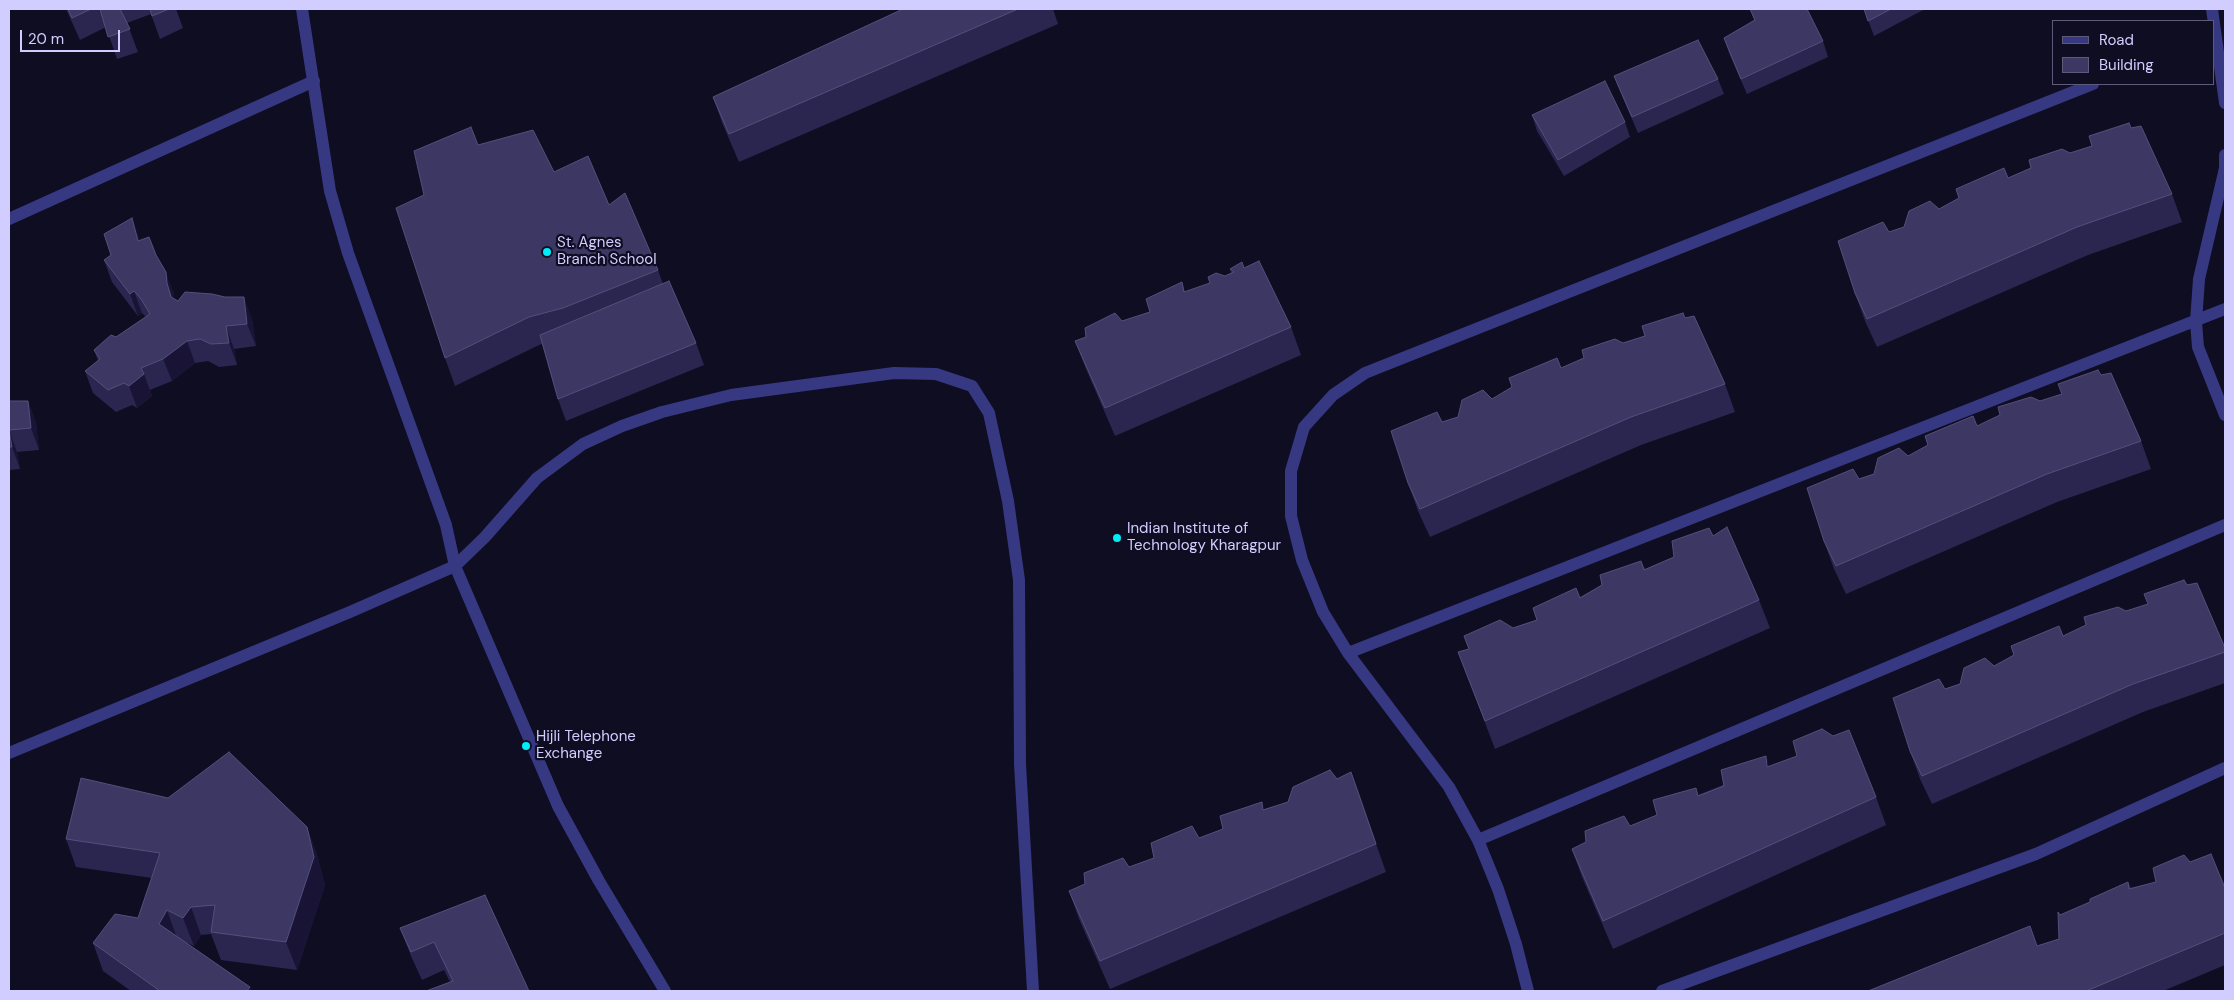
<!DOCTYPE html>
<style>
body{margin:0}
#map{position:relative;width:2234px;height:1000px;overflow:hidden;background:#0f0d22;font-family:"DM Sans",sans-serif}
canvas{display:block}
.frame{position:absolute;inset:0;border:10px solid #d1cdff;pointer-events:none}
.legend{position:absolute;left:2052px;top:20px;width:162px;height:65px;box-sizing:border-box;background:#0f0d22;border:1px solid #5d5a7a;margin:0;padding:6px 9px;list-style:none;font-size:15px;color:#d1cdff}
.legend li{display:flex;align-items:center;gap:10px;height:25px}
.legend b{width:25px;border:1px solid #5d5a7a}
.scale{position:absolute;left:20px;top:30px;width:100px;height:22px;box-sizing:border-box;border:2px solid #d1cdff;border-top:0;padding-left:6px;font-size:15px;line-height:18px;white-space:nowrap;color:#d1cdff;-webkit-text-stroke:4px #0f0d22;paint-order:stroke}
</style>
<div id="map">
<canvas width="2234" height="1000"></canvas>
<div class="frame"></div>
<ul class="legend">
<li><b style="height:6px;background:#373882"></b>Road</li>
<li><b style="height:14px;background:#3d3863"></b>Building</li>
</ul>
<div class="scale">20 m</div>
</div>
<script>
const ctx = document.querySelector('canvas').getContext('2d');
ctx.lineJoin = 'round';
const poly = rows => new Path2D(rows.map(r => 'M' + r).join(''));
function strokePath(path, color, width, dash) { ctx.strokeStyle = color; ctx.lineWidth = width; ctx.lineCap = dash ? 'butt' : 'round'; ctx.setLineDash(dash || []); ctx.stroke(path); }
function fill(path, color) { ctx.fillStyle = color; ctx.fill(path, 'evenodd'); }
function label(font, color, halo, rows, align = 'center') {
  ctx.font = font + ' "DM Sans",sans-serif'; ctx.lineWidth = 4.5; ctx.setLineDash([]); ctx.textBaseline = 'middle'; ctx.strokeStyle = halo; ctx.fillStyle = color; for (const [text, x, y, turn = 0] of rows) {
    ctx.save(); ctx.translate(x, y); ctx.rotate((+turn || 0) * Math.PI / 180); ctx.textAlign = isNaN(turn) ? turn : align; if (halo) ctx.strokeText(text, 0, 0); ctx.fillText(text, 0, 0); ctx.restore();
  }
}
const service = poly([
 [302,9,330,191,348,253,446,525,455,566,558,806,599,881,665,991]
]);
const minor = poly([
 [2212,9,2225,103],
 [2225,155,2225,168,2199,279,2196,322,2198,347,2225,415],
 [9,219,314,81],
 [1348,653,2225,309],
 [9,753,350,612,455,566,485,537,537,478,583,444,622,426,662,412,731,395,894,373,936,374,972,386,989,413,1008,501,1019,580,1020,764,1033,991],
 [1478,840,2225,525],
 [1528,991,1516,944,1498,889,1478,840,1449,787,1348,653,1323,612,1302,560,1291,516,1291,471,1304,427,1333,395,1365,373,2093,84],
 [1662,991,2036,854,2225,768]
]);
const wall = poly([
 [66,9,176,9,183,28,160,39,151,14,127,23,138,52,117,59,106,27,80,40],
 [903,9,1053,9,1058,24,739,162,723,125,713,97],
 [1750,9,1823,41,1828,57,1747,94,1729,53,1724,38,1754,20],
 [1864,9,1925,9,1874,36],
 [1614,76,1718,79,1724,94,1638,133,1620,91],
 [1532,115,1625,122,1630,137,1564,176,1537,131],
 [2131,128,2172,194,2182,222,2088,255,1877,347,1865,321,1855,293,1889,232,1904,227,1939,209,2008,178,2070,153,2092,146],
 [554,172,609,205,658,270,663,284,696,343,704,365,566,421,558,399,542,344,539,345,455,386,445,358,424,195],
 [149,237,157,257,174,294,174,299,178,301,252,319,256,346,234,349,237,365,219,367,208,361,195,363,172,381,150,390,152,396,137,408,132,405,116,412,93,393,85,371,98,361,94,350,116,337,146,317,142,313,138,316,112,282,104,260,140,241],
 [1244,268,1291,327,1301,355,1115,436,1086,369,1075,341,1086,337,1122,321,1150,312,1182,282,1185,292,1210,283,1231,273,1230,269],
 [1685,318,1725,384,1735,412,1641,445,1430,537,1418,511,1408,483,1442,422,1458,417,1492,399,1561,368,1623,343,1645,336],
 [9,401,28,401,36,423,39,450,17,452,20,469,9,470],
 [2040,401,2141,441,2151,469,2057,502,1846,594,1834,569,1824,541,1859,479,1874,474,1908,456,1977,426],
 [1713,536,1759,600,1770,628,1495,749,1458,652,1469,649,1513,628,1537,620,1602,585,1641,561,1645,569,1674,557],
 [2126,611,2225,648,2225,683,2143,712,1932,804,1920,779,1910,751,1945,689,1960,684,1994,666,2063,636],
 [1770,766,1876,797,1886,825,1613,949,1582,877,1572,849,1657,815,1698,795],
 [1351,772,1386,872,1110,989,1079,919,1069,891,1129,867,1154,858,1199,838,1223,829,1265,809,1288,802],
 [168,798,307,827,317,855,325,885,297,970,221,960,211,934,201,935,194,946,185,942,252,991,131,991,103,971,93,943,138,918,152,878,76,867,66,839],
 [2190,862,2225,888,2225,965,2163,991,1868,991,2037,946,2059,939,2060,915,2090,902,2128,882,2131,888,2156,882],
 [485,895,529,991,450,982,444,970,422,980,411,956,400,928]
]);
const shadedWall = poly([
 [132,218,140,240,138,241],
 [166,272,174,294,175,305,179,319,167,283],
 [134,291,142,313,138,316,130,294],
 [244,297,252,319,256,346,247,324],
 [226,326,234,349,237,365,229,343],
 [187,341,195,363,172,381,163,359],
 [144,374,152,396,137,408,129,386],
 [28,401,36,423,39,450,31,428],
 [9,430,17,452,20,469,12,447],
 [1766,756,1776,784,1767,767],
 [1351,772,1362,800,1386,872,1376,844],
 [307,827,317,855,325,885,297,970,286,942],
 [191,907,201,935,194,946,183,918],
 [167,910,177,938,159,924],
 [250,987,252,991,247,991]
]);
const building = poly([
 [68,9,91,9,72,18,68,9],
 [100,9,120,9,130,29,108,37,100,9],
 [150,9,169,9,152,16,150,9],
 [903,9,1018,9,729,134,713,97,903,9],
 [1750,9,1807,9,1823,41,1741,79,1724,38,1755,20,1750,9],
 [1864,9,1891,9,1868,21,1864,9],
 [1698,40,1718,79,1632,117,1614,76,1698,40],
 [1605,81,1625,122,1558,160,1532,115,1605,81],
 [2129,123,2131,128,2141,126,2172,194,2077,227,1867,319,1855,293,1838,241,1883,222,1889,232,1904,227,1909,211,1930,201,1939,209,1959,198,1956,189,2004,168,2008,178,2031,168,2029,160,2062,149,2070,153,2092,146,2089,136,2129,123],
 [471,127,478,145,533,130,554,172,588,156,609,205,625,193,658,270,563,308,529,317,445,358,396,208,424,195,414,151,471,127],
 [132,218,138,241,149,237,156,255,166,272,167,283,171,297,178,301,185,292,212,294,225,297,244,297,247,324,226,326,229,343,211,344,200,339,187,341,163,359,141,368,144,374,129,386,124,383,108,390,85,371,100,359,94,350,111,335,116,337,150,314,141,299,134,291,130,294,104,260,111,255,104,234,132,218],
 [1259,261,1291,327,1105,408,1075,341,1086,337,1085,328,1115,313,1122,321,1150,312,1146,299,1182,282,1184,292,1210,283,1208,277,1216,273,1225,276,1234,272,1230,269,1242,262,1244,268,1259,261],
 [669,281,696,343,558,399,540,335,669,281],
 [1683,313,1685,318,1694,316,1725,384,1631,417,1420,509,1408,483,1391,431,1437,412,1442,422,1458,417,1462,400,1483,390,1492,399,1512,387,1509,378,1557,358,1561,368,1584,358,1582,350,1615,339,1623,343,1645,336,1642,326,1683,313],
 [2098,370,2101,375,2111,373,2141,441,2047,474,1836,566,1824,541,1807,488,1853,469,1859,479,1874,474,1878,458,1899,448,1908,456,1928,445,1925,436,1973,416,1977,426,2000,415,1998,407,2031,397,2040,401,2062,394,2058,384,2098,370],
 [9,401,28,401,31,428,9,430,12,447,9,447,9,401],
 [1727,527,1759,600,1485,721,1458,652,1469,649,1464,636,1500,620,1513,628,1537,620,1533,608,1576,588,1580,598,1602,585,1600,575,1641,561,1644,570,1674,557,1672,541,1709,528,1713,536,1727,527],
 [2184,580,2187,585,2197,583,2225,648,2225,652,2133,684,1922,776,1910,751,1893,698,1939,679,1945,689,1960,684,1964,668,1985,658,1994,666,2014,655,2011,646,2059,626,2063,636,2086,625,2084,617,2118,607,2126,611,2148,604,2144,594,2184,580],
 [1822,729,1833,736,1849,730,1876,797,1603,921,1572,849,1586,842,1585,831,1624,816,1630,826,1657,815,1653,800,1696,788,1698,796,1724,786,1721,770,1766,756,1767,767,1797,756,1793,741,1822,729],
 [229,752,307,827,314,857,286,942,211,932,215,905,191,907,183,918,167,910,159,924,250,987,247,991,160,991,93,943,115,914,138,918,160,853,66,839,81,778,168,798,229,752],
 [1330,770,1337,779,1351,772,1376,844,1100,961,1069,891,1085,884,1084,873,1123,858,1129,867,1154,858,1151,843,1192,826,1199,838,1223,829,1220,816,1262,802,1263,810,1288,802,1293,787,1330,770],
 [2211,854,2225,888,2225,933,2086,991,1868,991,2030,926,2037,946,2059,939,2058,912,2060,915,2090,902,2090,899,2128,882,2129,889,2156,882,2153,868,2184,855,2190,862,2211,854],
 [485,895,529,991,426,991,453,981,434,942,411,952,400,928,485,895]
]);
const markers = [
 [547,252,5,"#00ecf8"],
 [1117,538,5,"#00ecf8"],
 [526,746,5,"#00ecf8"]
];
const poiNames = [
 ["St. Agnes",557,243],
 ["Branch School",557,260],
 ["Indian Institute of",1127,529],
 ["Technology Kharagpur",1127,546],
 ["Hijli Telephone",536,737],
 ["Exchange",536,754]
];
strokePath(service, '#373882', 12);
strokePath(minor, '#373882', 12);
fill(wall, '#2b2650');
fill(shadedWall, '#191436');
fill(building, '#3d3863');
strokePath(building, '#544f7b', 1);
for (const [x, y, r, color] of markers) { const dot = new Path2D(); dot.arc(x, y, r, 0, 2 * Math.PI); ctx.fillStyle = color; ctx.fill(dot); strokePath(dot, '#0f0d22', 2); }
label('15px', '#d1cdff', '#0f0d22', poiNames, 'left');
</script>
